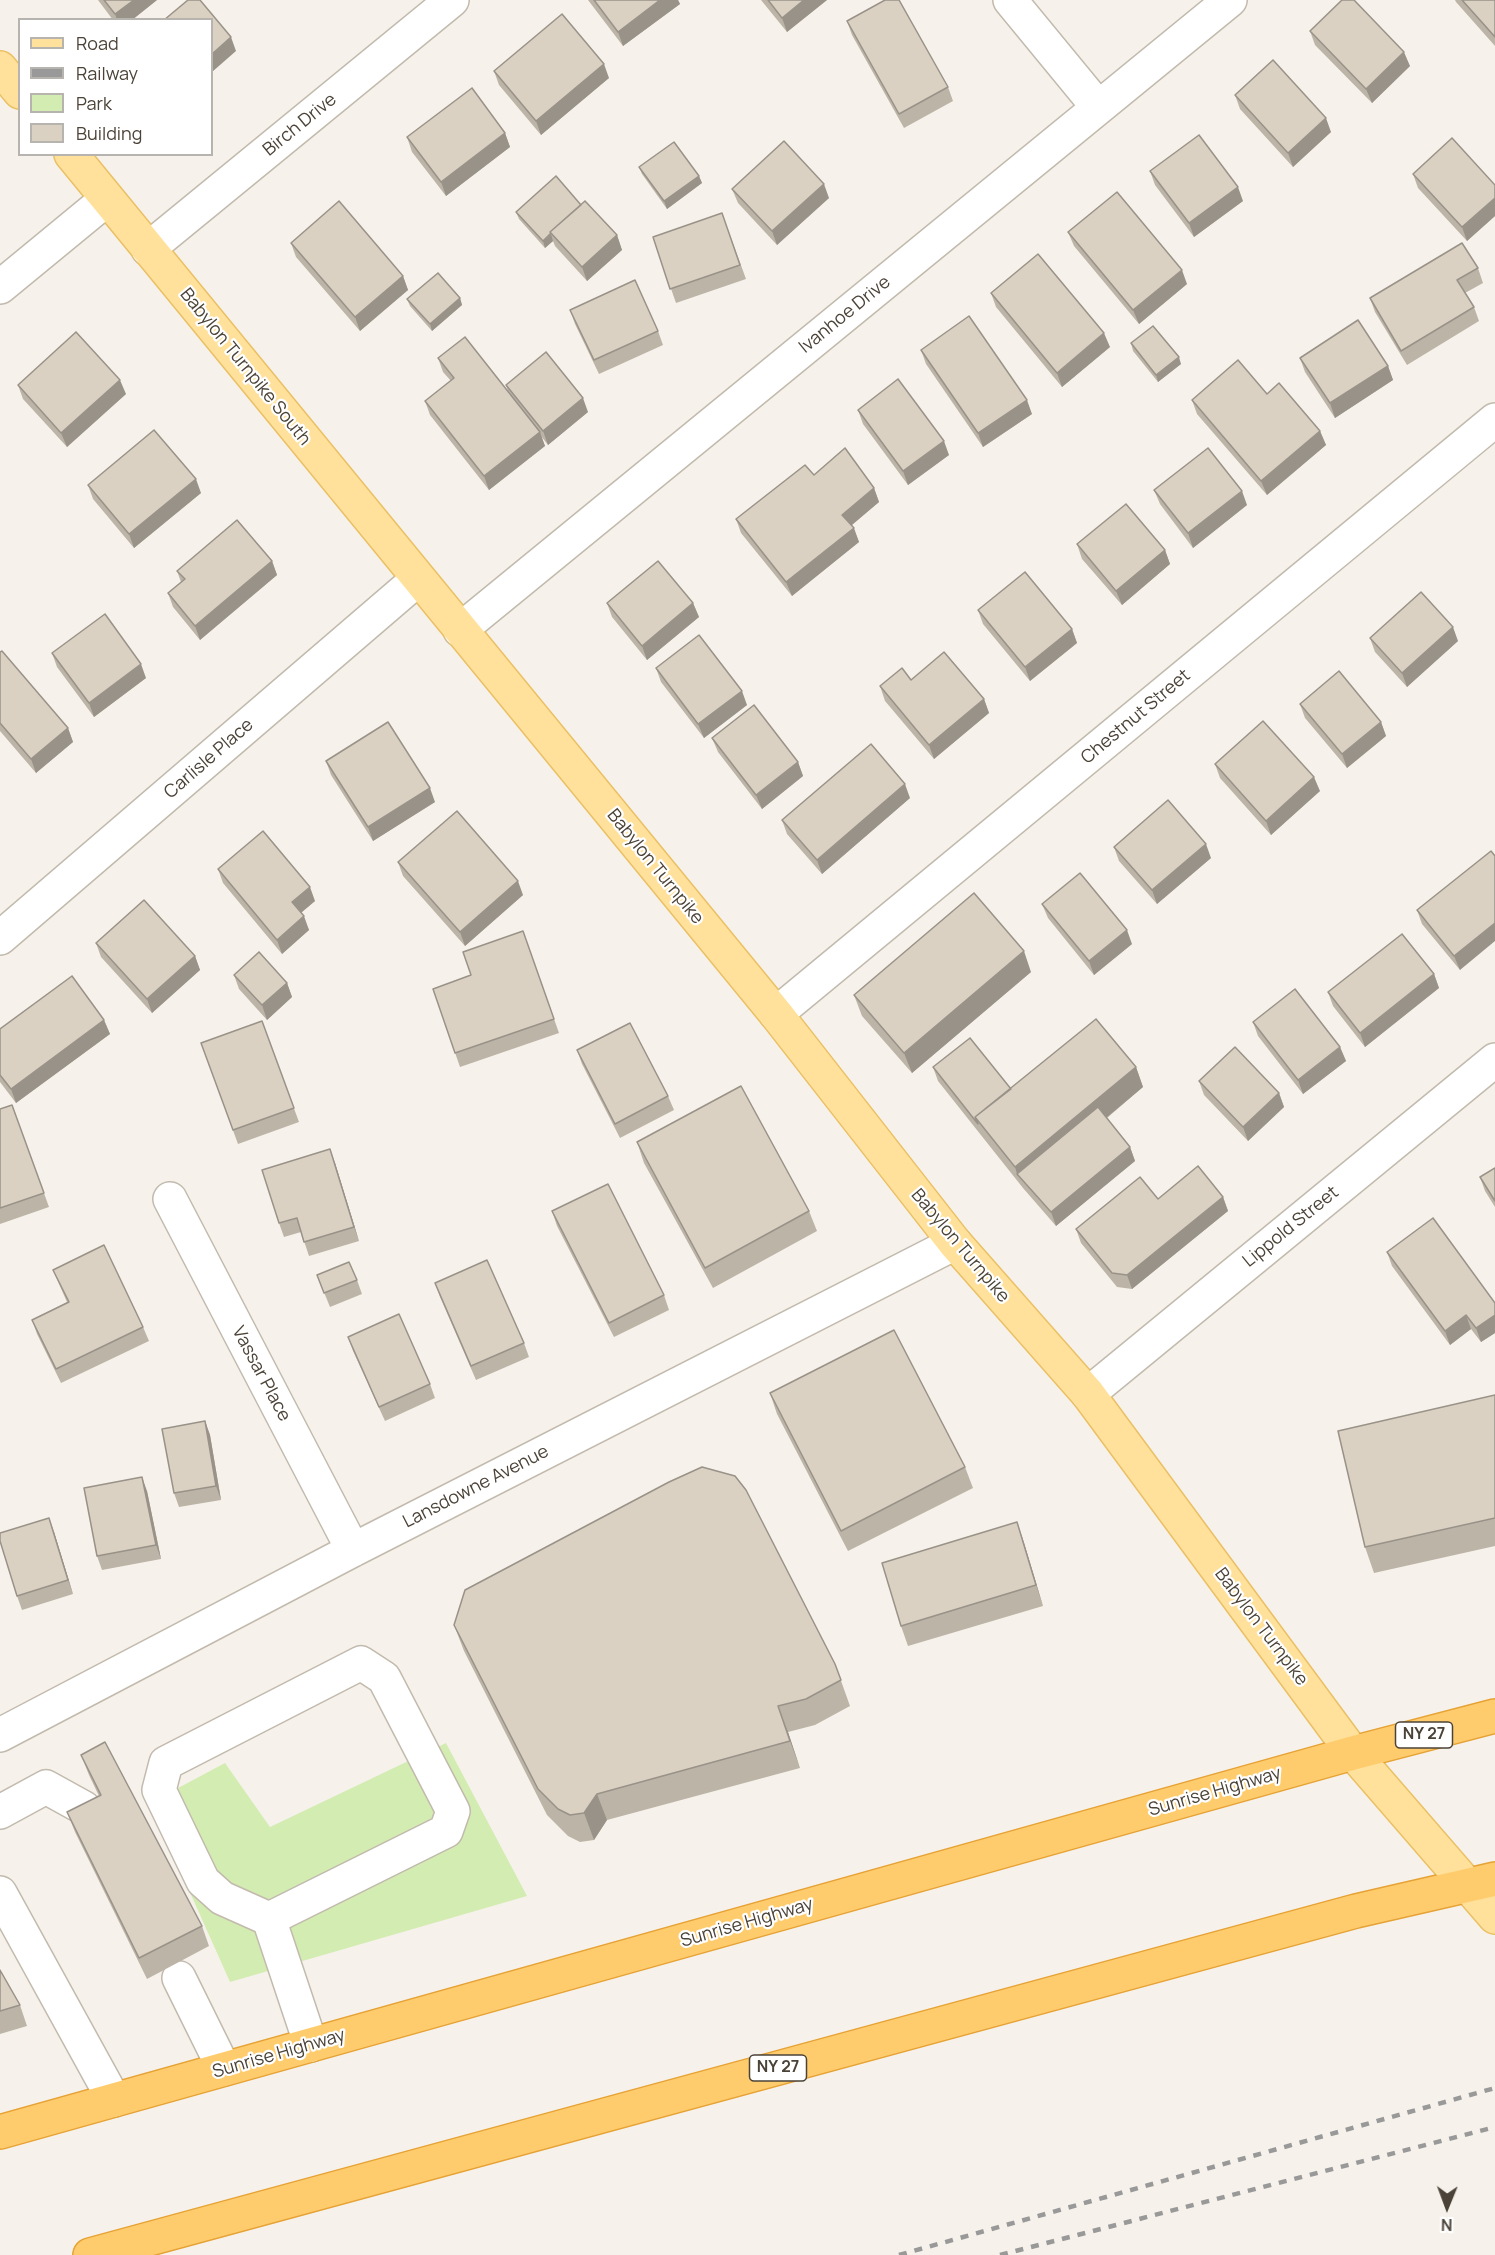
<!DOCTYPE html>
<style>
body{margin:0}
#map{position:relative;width:1495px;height:2255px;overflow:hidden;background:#f6f2eb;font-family:Manrope,sans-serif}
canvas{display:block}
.legend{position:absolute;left:18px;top:18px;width:195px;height:138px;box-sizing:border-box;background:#fff;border:2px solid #b7b4af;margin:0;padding:8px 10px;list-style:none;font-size:18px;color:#4b4338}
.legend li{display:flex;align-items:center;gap:12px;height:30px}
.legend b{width:30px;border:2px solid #b7b4af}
.north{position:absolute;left:1417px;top:2177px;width:60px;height:60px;-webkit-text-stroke:4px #fff;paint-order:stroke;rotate:181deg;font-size:16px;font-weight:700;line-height:24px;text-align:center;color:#4b4338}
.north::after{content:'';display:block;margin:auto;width:21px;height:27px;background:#4b4338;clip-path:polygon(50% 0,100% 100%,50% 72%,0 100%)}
</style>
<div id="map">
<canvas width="1495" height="2255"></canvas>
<ul class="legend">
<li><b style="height:8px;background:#ffe19b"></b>Road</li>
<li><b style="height:8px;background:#999"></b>Railway</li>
<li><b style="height:16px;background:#d3ecb2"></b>Park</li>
<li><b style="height:16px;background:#dbd1c2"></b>Building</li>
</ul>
<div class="north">N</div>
</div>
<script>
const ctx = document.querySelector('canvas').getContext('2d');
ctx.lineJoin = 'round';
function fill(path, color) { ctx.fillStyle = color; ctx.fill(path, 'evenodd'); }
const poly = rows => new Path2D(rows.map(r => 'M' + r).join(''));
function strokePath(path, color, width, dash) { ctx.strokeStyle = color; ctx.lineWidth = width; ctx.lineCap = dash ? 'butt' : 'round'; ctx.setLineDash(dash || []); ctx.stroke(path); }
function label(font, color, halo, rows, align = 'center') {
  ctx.font = font + ' Manrope,sans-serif'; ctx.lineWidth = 4.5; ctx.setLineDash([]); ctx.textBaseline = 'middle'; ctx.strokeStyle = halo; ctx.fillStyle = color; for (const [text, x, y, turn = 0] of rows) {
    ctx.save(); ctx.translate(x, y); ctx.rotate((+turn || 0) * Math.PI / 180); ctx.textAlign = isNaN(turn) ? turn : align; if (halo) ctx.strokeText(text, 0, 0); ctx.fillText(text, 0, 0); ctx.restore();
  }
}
const green = poly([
 [446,1743,527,1896,230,1982,150,1803,225,1763,270,1827]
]);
const minor = poly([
 [1010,0,1098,107],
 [148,249,452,0],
 [0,287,107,199],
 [460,630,1230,0],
 [0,938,418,579],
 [776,1014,1495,420],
 [170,1199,353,1550],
 [1088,1394,1495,1060],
 [0,1735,353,1550,955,1243],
 [0,1812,46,1787,84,1808],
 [0,1893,114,2100],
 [269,1919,446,1831,453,1811,384,1678,361,1663,166,1763,159,1790,203,1881,222,1898,269,1919,311,2045],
 [179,1978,224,2069]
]);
const major = poly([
 [0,68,20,92],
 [71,154,776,1014,955,1243,1088,1394,1353,1753,1495,1917]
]);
const highway = poly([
 [0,2132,1353,1753,1495,1716],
 [90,2255,1356,1911,1495,1879]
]);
const rail = poly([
 [899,2255,1495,2088],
 [1000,2255,1495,2127]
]);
const wall = poly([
 [98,0,157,0,132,20,113,20],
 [588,0,678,0,680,4,623,46],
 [761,0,827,0,787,32],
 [1455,0,1495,0,1495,46,1456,2],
 [847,21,948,87,953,101,904,128,852,35],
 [1310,31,1410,66,1372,103,1315,45],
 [494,71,609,78,541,135,499,85],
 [1235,95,1331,132,1293,167,1240,109],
 [505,133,510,147,446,196,412,152,407,137],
 [639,167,699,176,702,183,667,209,642,174],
 [1150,171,1243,201,1194,237,1155,185],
 [1413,174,1495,185,1495,216,1467,241,1418,188],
 [732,189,829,198,777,245,738,203],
 [581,205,617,235,622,250,587,281,555,246,553,241,545,248,519,219,516,212],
 [722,213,746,279,676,303,653,237],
 [1068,232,1187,284,1139,324,1074,246],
 [291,243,403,276,408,290,360,331,296,257],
 [1478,268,1483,283,1465,293,1474,307,1479,321,1407,365,1375,312,1370,298],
 [991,293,1110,347,1062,387,996,307],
 [460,298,462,305,432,331,410,306,407,299],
 [570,310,658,331,663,345,599,374,575,324],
 [1131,343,1181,364,1158,382,1133,351],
 [921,350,1032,414,983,447,926,364],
 [438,358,509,394,506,385,588,412,548,445,541,436,545,446,489,490,430,415,425,401,451,381,443,372],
 [1300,358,1388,366,1393,380,1335,418,1305,372],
 [18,385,126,394,67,447,23,399],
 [1267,394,1320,431,1326,445,1267,495,1197,414,1192,400],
 [858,410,949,455,908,485,863,424],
 [814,475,874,488,879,502,852,525,859,542,792,596,741,533,736,519],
 [88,485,201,493,134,548,93,499],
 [1154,490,1247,505,1193,548,1160,504],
 [1077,544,1165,550,1170,564,1122,605,1082,559],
 [272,561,277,575,200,640,173,607,168,593,181,582,177,571],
 [607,603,693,603,699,617,647,660,612,617],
 [978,610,1072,629,1077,643,1030,681,983,624],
 [1370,638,1458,641,1407,687,1375,652],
 [0,652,68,728,73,742,36,773,0,731],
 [52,653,146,678,94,717,57,667],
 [656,668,747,705,704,738,661,682],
 [911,680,984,699,989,713,934,759,885,701,880,686],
 [1300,704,1381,722,1386,736,1347,768,1305,718],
 [712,738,798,762,803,776,762,809,718,752],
 [326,761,435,802,373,841,331,775],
 [1215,764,1320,791,1271,835,1220,778],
 [910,798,822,874,787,834,782,820],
 [1114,847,1211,858,1157,904,1119,861],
 [1495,856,1460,970,1422,924,1417,910],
 [398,862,523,895,465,946,403,876],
 [218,869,315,901,301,913,309,930,282,954,223,883],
 [1042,904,1132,944,1094,975,1048,918],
 [523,931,559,1033,460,1067,433,989,471,975],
 [96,943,195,956,200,970,152,1013,101,957],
 [1031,972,912,1073,862,1016,854,995],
 [1434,974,1439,988,1365,1047,1333,1006,1328,992],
 [234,975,287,983,292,997,267,1020,239,989],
 [104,1020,110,1034,16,1103,0,1082,0,1029],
 [262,1021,299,1122,238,1144,201,1043],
 [1253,1022,1340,1047,1346,1061,1303,1094,1258,1036],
 [577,1050,668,1096,674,1110,620,1138,582,1064],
 [933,1067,1011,1089,1136,1067,1143,1087,1107,1118,1130,1147,1135,1161,1056,1226,1023,1188,938,1081],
 [1199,1081,1279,1093,1284,1107,1248,1141,1204,1095],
 [12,1105,49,1207,0,1224,0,1109],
 [637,1142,809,1211,817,1231,713,1288,644,1163],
 [335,1163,359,1241,309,1256,301,1232,284,1237,279,1223],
 [1495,1168,1495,1207,1485,1191,1480,1177],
 [1223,1197,1228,1211,1132,1289,1117,1287,1081,1243,1076,1229,1158,1199],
 [552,1211,664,1295,669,1310,614,1337,557,1226],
 [1387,1252,1495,1303,1495,1333,1481,1342,1471,1329,1450,1345,1392,1266],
 [53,1270,143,1327,149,1341,61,1383,37,1334,32,1320,67,1302,59,1284],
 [317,1275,357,1280,362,1294,330,1307],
 [435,1283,524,1343,529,1357,476,1380,440,1297],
 [348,1337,430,1384,435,1398,385,1421,353,1351],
 [770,1393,965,1467,973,1488,848,1551,777,1414],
 [1495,1395,1495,1546,1374,1573,1365,1547],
 [205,1421,210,1435,221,1500,179,1507,174,1493],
 [147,1491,161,1559,102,1570,97,1556],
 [1017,1522,1024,1543,1043,1606,908,1646,901,1626],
 [54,1532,73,1594,22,1610,17,1596],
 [454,1625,835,1664,850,1706,815,1725,788,1732,800,1768,607,1820,594,1840,580,1842,568,1836,547,1815,464,1651],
 [81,1755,202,1926,209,1946,147,1979,75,1832,67,1812,99,1796,89,1775],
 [0,1970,20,2005,27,2026,0,2034]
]);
const shadedWall = poly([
 [134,0,157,0,132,20,117,20,115,14],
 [660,0,678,0,680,4,623,46,618,32],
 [804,0,827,0,787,32,782,18],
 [231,37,236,51,212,72,212,54],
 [1404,52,1410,66,1372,103,1366,89],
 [604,64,609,78,541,135,536,121],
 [1326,118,1331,132,1293,167,1288,153],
 [505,133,510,147,446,196,441,182],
 [699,176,702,183,667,209,664,201],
 [824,184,829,198,777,245,772,231],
 [1238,187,1243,201,1194,237,1189,223],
 [1495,198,1495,216,1467,241,1462,227],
 [551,234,553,241,545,248,543,241],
 [617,235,622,250,587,281,582,267],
 [1182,270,1187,284,1139,324,1133,310],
 [403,276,408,290,360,331,355,317],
 [460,298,462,305,432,331,430,324],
 [1104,333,1110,347,1062,387,1057,373],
 [1179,357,1181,364,1158,382,1156,375],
 [1388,366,1393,380,1335,418,1330,403],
 [120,380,126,394,67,447,61,433],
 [583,398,588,412,548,445,543,431],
 [1027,400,1032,414,983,447,978,433],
 [1320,431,1326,445,1267,495,1261,481],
 [540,432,545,446,489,490,484,476],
 [944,441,949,455,908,485,903,471],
 [196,479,201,493,134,548,129,534],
 [874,488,879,502,847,529,842,515],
 [1242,491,1247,505,1193,548,1188,533],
 [854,528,859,542,792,596,786,582],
 [1165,550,1170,564,1122,605,1116,591],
 [272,561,277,575,200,640,195,626],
 [693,603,699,617,647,660,642,646],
 [1453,627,1458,641,1407,687,1402,673],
 [1072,629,1077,643,1030,681,1025,667],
 [141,664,146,678,94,717,89,703],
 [742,691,747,705,704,738,698,724],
 [984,699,989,713,934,759,929,745],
 [1381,722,1386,736,1347,768,1342,754],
 [68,728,73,742,36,773,31,759],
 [798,762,803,776,762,809,756,795],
 [1314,777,1320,791,1271,835,1266,821],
 [905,784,910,798,822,874,817,860],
 [430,788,435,802,373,841,368,827],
 [1206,844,1211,858,1157,904,1152,890],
 [518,881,523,895,465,946,460,932],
 [310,887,315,901,297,916,292,902],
 [304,916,309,930,282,954,277,940],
 [1495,923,1495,941,1460,970,1454,956],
 [1127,930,1132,944,1094,975,1089,961],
 [1024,951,1031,972,912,1073,904,1053],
 [195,956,200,970,152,1013,147,999],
 [1434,974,1439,988,1365,1047,1360,1033],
 [287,983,292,997,267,1020,262,1005],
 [104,1020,110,1034,16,1103,11,1089],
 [1340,1047,1346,1061,1303,1094,1298,1080],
 [1136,1067,1143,1087,1027,1184,1017,1174,1015,1167],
 [1279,1093,1284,1107,1248,1141,1243,1127],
 [1130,1147,1135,1161,1056,1226,1051,1212],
 [330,1149,335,1163,359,1241,354,1227],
 [1223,1197,1228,1211,1132,1289,1127,1275],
 [1466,1315,1471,1329,1450,1345,1445,1331],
 [1495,1315,1495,1333,1481,1342,1476,1328],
 [205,1421,210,1435,221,1500,216,1486],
 [142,1477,147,1491,161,1559,156,1545],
 [49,1518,54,1532,73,1594,68,1580],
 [1017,1522,1024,1543,1043,1606,1036,1585],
 [778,1706,788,1732,800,1768,790,1741],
 [597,1794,607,1820,594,1840,584,1813]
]);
const building = poly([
 [104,0,134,0,115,14,104,0],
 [188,0,200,0,231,37,212,54,212,20,164,20,188,0],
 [594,0,660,0,618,32,594,0],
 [768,0,804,0,782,18,768,0],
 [885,0,899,0,948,87,899,114,847,21,885,0],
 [1342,0,1354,0,1404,52,1366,89,1310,31,1342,0],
 [1462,0,1495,0,1495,37,1462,0],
 [562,14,604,64,536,121,494,71,562,14],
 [1273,60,1326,118,1288,153,1235,95,1273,60],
 [472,88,505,133,441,182,407,137,472,88],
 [1199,135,1238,187,1189,223,1150,171,1199,135],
 [1452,138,1495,185,1495,198,1462,227,1413,174,1452,138],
 [784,141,824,184,772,231,732,189,784,141],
 [674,142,699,176,664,201,639,167,674,142],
 [556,176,581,205,550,232,551,233,543,241,516,212,556,176],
 [1117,192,1182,270,1133,310,1068,232,1117,192],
 [339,201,403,276,355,317,291,243,339,201],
 [585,201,617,235,582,267,550,232,585,201],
 [722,213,740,265,670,289,653,237,722,213],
 [1462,243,1478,268,1457,280,1474,307,1401,351,1370,298,1462,243],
 [1038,254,1104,333,1057,373,991,293,1038,254],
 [438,273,460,298,430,324,407,299,438,273],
 [635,280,658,331,594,360,570,310,635,280],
 [969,316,1027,400,978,433,921,350,969,316],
 [1358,320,1388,366,1330,403,1300,358,1358,320],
 [1153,326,1179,357,1156,375,1131,343,1153,326],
 [76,332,120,380,61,433,18,385,76,332],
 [465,337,540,432,484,476,425,401,454,378,438,358,465,337],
 [546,352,583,398,543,431,506,385,546,352],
 [1238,360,1267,394,1279,383,1320,431,1261,481,1192,400,1238,360],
 [898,379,944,441,903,471,858,410,898,379],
 [154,430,196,479,129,534,88,485,154,430],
 [845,448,874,488,842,515,854,528,786,582,736,519,805,465,814,475,845,448],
 [1208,448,1242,491,1188,533,1154,490,1208,448],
 [1126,504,1165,550,1116,591,1077,544,1126,504],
 [237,520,272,561,195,626,168,593,185,579,177,571,237,520],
 [658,561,693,603,642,646,607,603,658,561],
 [1025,572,1072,629,1025,667,978,610,1025,572],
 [1421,592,1453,627,1402,673,1370,638,1421,592],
 [105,614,141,664,89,703,52,653,105,614],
 [699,635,742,691,698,724,656,668,699,635],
 [2,651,68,728,31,759,0,723,0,652,2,651],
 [944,652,984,699,929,745,880,686,902,668,911,680,944,652],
 [1339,671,1381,722,1342,754,1300,704,1339,671],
 [754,705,798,762,756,795,712,738,754,705],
 [1263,721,1314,777,1266,821,1215,764,1263,721],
 [388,722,430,788,368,827,326,761,388,722],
 [871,744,905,784,817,860,782,820,871,744],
 [1168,800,1206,844,1152,890,1114,847,1168,800],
 [457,811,518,881,460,932,398,862,457,811],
 [263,831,310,887,292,902,304,916,277,940,218,869,263,831],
 [1491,851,1495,856,1495,923,1454,956,1417,910,1491,851],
 [1080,873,1127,930,1089,961,1042,904,1080,873],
 [974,893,1024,951,904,1053,854,995,974,893],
 [144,900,195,956,147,999,96,943,144,900],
 [523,931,554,1019,455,1053,433,989,471,975,463,952,523,931],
 [1402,934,1434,974,1360,1033,1328,992,1402,934],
 [259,952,287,983,262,1005,234,975,259,952],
 [72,976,104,1020,11,1089,0,1075,0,1029,72,976],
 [1295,989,1340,1047,1298,1080,1253,1022,1295,989],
 [1096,1019,1136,1067,1015,1167,975,1117,1096,1019],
 [262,1021,294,1108,233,1130,201,1043,262,1021],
 [630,1023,668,1096,615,1124,577,1050,630,1023],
 [970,1038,1011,1089,975,1117,978,1124,933,1067,970,1038],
 [1235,1047,1279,1093,1243,1127,1199,1081,1235,1047],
 [741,1086,809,1211,705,1268,637,1142,741,1086],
 [12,1105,44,1193,0,1208,0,1109,12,1105],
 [1098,1107,1130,1147,1051,1212,1017,1174,1098,1107],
 [330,1149,354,1227,304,1242,297,1218,279,1223,262,1170,330,1149],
 [1198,1166,1223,1197,1127,1275,1112,1273,1076,1229,1140,1177,1158,1199,1198,1166],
 [1495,1168,1495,1201,1480,1177,1495,1168],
 [608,1184,664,1295,609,1323,552,1211,608,1184],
 [1433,1218,1495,1303,1495,1315,1476,1328,1466,1315,1445,1331,1387,1252,1433,1218],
 [104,1245,143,1327,56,1369,32,1320,69,1302,53,1270,104,1245],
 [487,1260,524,1343,471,1366,435,1283,487,1260],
 [349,1262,357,1280,324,1293,317,1275,349,1262],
 [399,1314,430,1384,379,1407,348,1337,399,1314],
 [894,1330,965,1467,841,1531,770,1393,894,1330],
 [1495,1395,1495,1518,1365,1547,1338,1431,1495,1395],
 [205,1421,216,1486,174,1493,162,1429,205,1421],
 [702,1467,735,1476,746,1490,835,1664,841,1680,806,1699,778,1706,790,1741,597,1794,584,1813,570,1815,558,1809,538,1789,454,1625,465,1590,669,1482,702,1467],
 [142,1477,156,1545,97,1556,84,1488,142,1477],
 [49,1518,68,1580,17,1596,0,1541,0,1533,49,1518],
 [1017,1522,1036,1585,901,1626,882,1563,1017,1522],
 [105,1742,202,1926,139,1958,67,1812,101,1795,81,1755,105,1742],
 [0,1970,20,2005,0,2011,0,1970]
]);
const shields = [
 [1424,1735,57],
 [778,2068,57]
];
const shieldNames = [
 ["NY 27",1424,1735],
 ["NY 27",778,2068]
];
const streetNames = [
 ["Birch Drive",300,125,-39],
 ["Ivanhoe Drive",845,315,-39],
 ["Babylon Turnpike South",245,367,51],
 ["Chestnut Street",1136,717,-40],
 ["Carlisle Place",209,759,-41],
 ["Babylon Turnpike",655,867,51],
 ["Lippold Street",1291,1227,-39],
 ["Babylon Turnpike",960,1246,50],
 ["Vassar Place",261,1374,62],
 ["Lansdowne Avenue",476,1487,-27],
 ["Babylon Turnpike",1261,1627,53],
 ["Sunrise Highway",1215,1792,-16],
 ["Sunrise Highway",747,1923,-16],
 ["Sunrise Highway",279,2054,-16]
];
fill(green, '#d3ecb2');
strokePath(minor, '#c2baad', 36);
strokePath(major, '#eac065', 36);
strokePath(highway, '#e6a235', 36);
strokePath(minor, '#fff', 33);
strokePath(major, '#ffe19b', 33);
strokePath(highway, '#ffcc6d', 33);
strokePath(rail, '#999', 4.5, [8, 8]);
fill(wall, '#bcb4a7');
fill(shadedWall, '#999288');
fill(building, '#dbd1c2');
strokePath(building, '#999288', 1.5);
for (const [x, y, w] of shields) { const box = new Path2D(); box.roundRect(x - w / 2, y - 13, w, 26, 4.5); ctx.fillStyle = '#fff'; ctx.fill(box); strokePath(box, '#4b4338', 1.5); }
label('bold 16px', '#4b4338', null, shieldNames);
label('18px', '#4b4338', '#fff', streetNames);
</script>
